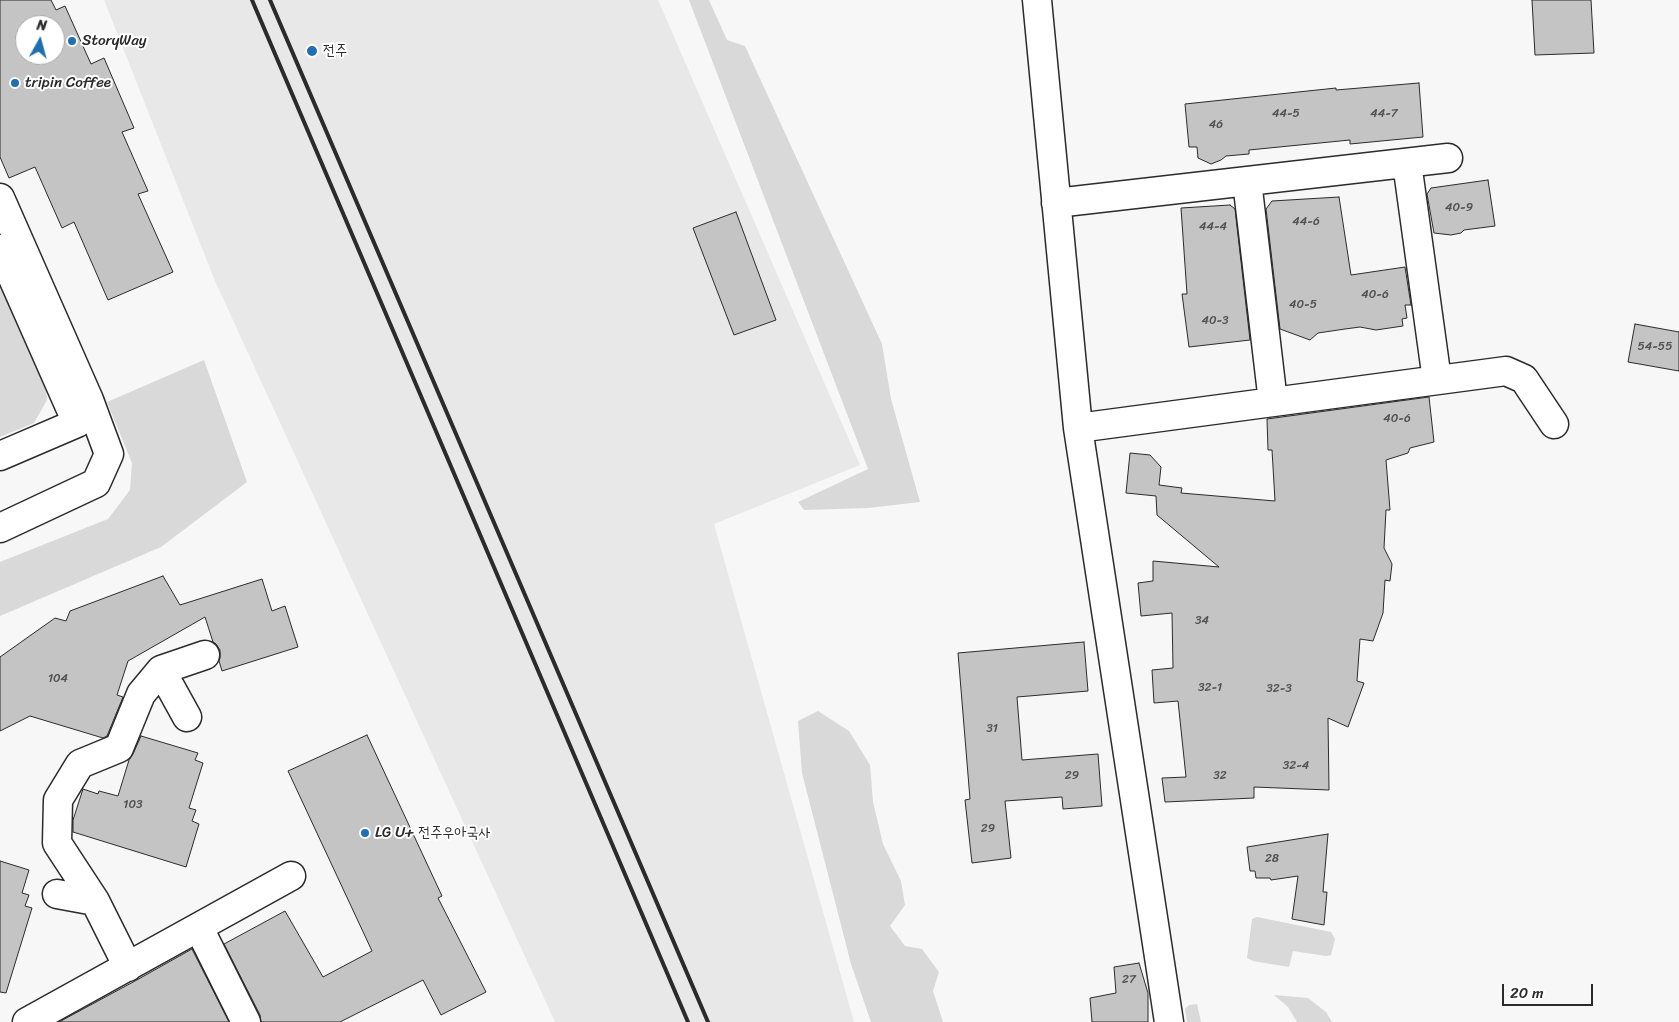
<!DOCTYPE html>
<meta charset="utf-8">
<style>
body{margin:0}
#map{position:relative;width:1679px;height:1022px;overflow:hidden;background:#f7f7f7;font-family:Sriracha,sans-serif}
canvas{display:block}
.north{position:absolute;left:15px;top:15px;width:50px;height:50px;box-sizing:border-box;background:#fff;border:1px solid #aaa;border-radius:50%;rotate:7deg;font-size:14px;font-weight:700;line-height:20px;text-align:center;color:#2b2b2b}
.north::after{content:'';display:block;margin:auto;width:18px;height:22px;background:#1f6fb2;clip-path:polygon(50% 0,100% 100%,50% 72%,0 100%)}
.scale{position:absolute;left:1502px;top:984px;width:91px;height:22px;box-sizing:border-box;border:2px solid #2b2b2b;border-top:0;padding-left:6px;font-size:15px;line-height:18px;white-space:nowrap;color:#2b2b2b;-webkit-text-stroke:4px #fff;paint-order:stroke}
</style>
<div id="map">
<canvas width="1679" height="1022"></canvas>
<div class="north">N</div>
<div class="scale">20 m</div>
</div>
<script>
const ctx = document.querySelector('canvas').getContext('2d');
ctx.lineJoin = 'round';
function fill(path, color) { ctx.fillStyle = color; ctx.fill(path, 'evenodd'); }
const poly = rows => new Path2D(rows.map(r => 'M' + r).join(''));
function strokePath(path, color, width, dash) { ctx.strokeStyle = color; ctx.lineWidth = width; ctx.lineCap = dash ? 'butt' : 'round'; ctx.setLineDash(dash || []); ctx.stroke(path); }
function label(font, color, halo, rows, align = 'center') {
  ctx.font = font + ' Sriracha,"Poor Story",sans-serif'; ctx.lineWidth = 4; ctx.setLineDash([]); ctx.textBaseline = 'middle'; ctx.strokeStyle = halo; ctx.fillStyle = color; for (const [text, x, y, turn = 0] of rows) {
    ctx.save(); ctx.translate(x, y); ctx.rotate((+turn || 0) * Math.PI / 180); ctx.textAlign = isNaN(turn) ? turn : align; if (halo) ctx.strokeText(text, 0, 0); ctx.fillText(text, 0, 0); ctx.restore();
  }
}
const built = poly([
 [104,0,658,0,860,465,714,524,854,1022,555,1022,215,281]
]);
const green = poly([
 [689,0,709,0,727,40,745,46,882,344,891,399,920,502,868,508,804,510,798,502,868,469],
 [0,274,46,382,47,400,34,423,0,437],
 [204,360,247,482,161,547,0,616,0,562,108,519,130,490,132,463,107,402],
 [818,711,849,731,870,765,873,802,883,844,901,881,905,905,890,926,905,946,922,949,939,972,933,991,943,1022,871,1022,851,964,802,773,798,721],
 [1257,917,1331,932,1335,939,1331,955,1326,956,1293,951,1289,967,1253,961,1247,958,1252,919],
 [1274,995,1308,998,1326,1012,1332,1022,1297,1022,1288,1007],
 [1197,1004,1201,1022,1187,1022,1185,1009,1189,1005]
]);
const building = poly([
 [0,0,51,0,56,10,65,6,91,64,104,58,134,128,122,132,148,191,138,194,173,272,108,300,74,222,62,228,35,167,9,178,0,157,0,0],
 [25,25,55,25,55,55,25,55,25,25],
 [1532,0,1591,0,1594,53,1535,55,1532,0],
 [1419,83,1423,137,1350,144,1350,140,1249,150,1249,154,1226,156,1221,160,1211,164,1198,158,1197,147,1189,147,1185,104,1336,88,1336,90,1419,83],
 [1488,180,1495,226,1464,230,1461,233,1451,235,1434,233,1427,194,1431,188,1488,180],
 [1339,197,1351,275,1405,267,1411,305,1405,305,1407,318,1402,319,1403,326,1376,330,1360,327,1345,329,1318,333,1310,340,1280,329,1266,209,1272,201,1339,197],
 [1230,205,1235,209,1250,340,1189,347,1182,294,1187,294,1181,208,1230,205],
 [736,212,776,320,734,335,693,228,736,212],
 [1635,324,1679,332,1679,371,1628,362,1635,324],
 [1429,397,1434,442,1410,448,1408,453,1386,460,1390,510,1386,510,1384,548,1392,564,1390,581,1385,580,1383,613,1373,641,1360,639,1357,681,1364,683,1348,727,1328,718,1329,790,1254,787,1254,798,1165,802,1162,778,1186,777,1178,701,1154,703,1152,670,1173,668,1172,613,1141,616,1138,583,1153,581,1153,561,1219,567,1157,515,1156,496,1126,493,1130,453,1150,455,1161,467,1159,485,1182,488,1181,493,1275,501,1272,450,1268,450,1267,419,1429,397],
 [163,576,180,605,262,579,272,611,285,606,298,647,222,671,219,661,220,658,220,650,216,644,213,642,205,617,128,661,117,695,123,697,107,736,103,738,30,716,0,731,0,657,55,618,66,621,70,611,163,576],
 [1084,642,1088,691,1017,697,1022,760,1098,754,1102,806,1063,809,1062,797,1005,801,1011,858,972,863,965,800,970,799,958,653,1084,642],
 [367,735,442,896,438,898,486,992,441,1015,423,980,340,1022,261,1022,260,1015,224,944,285,911,323,977,372,951,288,771,367,735],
 [141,736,198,753,195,760,203,763,189,808,196,810,192,821,199,824,186,867,73,832,73,820,83,789,98,794,99,791,118,796,129,760,133,754,141,736],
 [1328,834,1323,892,1327,892,1324,925,1292,919,1298,876,1271,880,1270,878,1256,878,1255,871,1250,871,1247,847,1328,834],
 [0,861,29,870,22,893,29,895,25,906,32,908,6,993,0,992,0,861],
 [192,949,229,1022,59,1022,135,981,192,949],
 [1139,963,1148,993,1148,1022,1092,1022,1090,998,1116,993,1114,967,1139,963]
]);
const minor = poly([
 [1037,0,1078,428,1169,1022],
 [1407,163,1437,380],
 [1247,181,1273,402],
 [0,198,89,400,109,454,96,483,0,528],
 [1056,203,1448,158],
 [0,249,77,423,0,456],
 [1078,428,1506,371,1524,379,1554,424],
 [161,670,187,717],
 [57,894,95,901],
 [199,928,246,1022],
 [128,967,95,901,57,843,58,800,80,764,119,748,141,694,161,670,205,655],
 [27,1022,291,876]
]);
const rail = poly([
 [252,0,688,1022],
 [270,0,708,1022]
]);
const markers = [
 [72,41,5,"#1f6fb2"],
 [312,51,6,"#1f6fb2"],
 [15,83,5,"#1f6fb2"],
 [365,833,5,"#1f6fb2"]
];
const numberNames = [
 ["44-5",1286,114],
 ["44-7",1384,114],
 ["46",1216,125],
 ["40-9",1459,208],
 ["44-6",1306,222],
 ["44-4",1213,227],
 ["40-6",1375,295],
 ["40-5",1303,305],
 ["40-3",1215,321],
 ["54-55",1655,347],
 ["40-6",1397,419],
 ["34",1202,621],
 ["104",58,679],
 ["32-1",1210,688],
 ["32-3",1279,689],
 ["31",992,729],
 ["32-4",1296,766],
 ["29",1072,776],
 ["32",1220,776],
 ["103",133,805],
 ["29",988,829],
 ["28",1272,859],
 ["27",1129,980]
];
const poiNames = [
 ["StoryWay",82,41],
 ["전주",323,51],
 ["tripin Coffee",25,83],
 ["LG U+ 전주우아국사",375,833]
];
fill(built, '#e8e8e8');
fill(green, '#d9d9d9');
fill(building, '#c4c4c4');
strokePath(building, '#2b2b2b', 1);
strokePath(minor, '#2b2b2b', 31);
strokePath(minor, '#fff', 28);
strokePath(rail, '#2b2b2b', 4);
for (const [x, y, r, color] of markers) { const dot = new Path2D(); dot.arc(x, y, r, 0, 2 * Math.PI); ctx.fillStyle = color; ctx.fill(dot); strokePath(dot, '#fff', 2); }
label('12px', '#515151', null, numberNames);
label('15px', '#2b2b2b', '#fff', poiNames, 'left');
</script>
